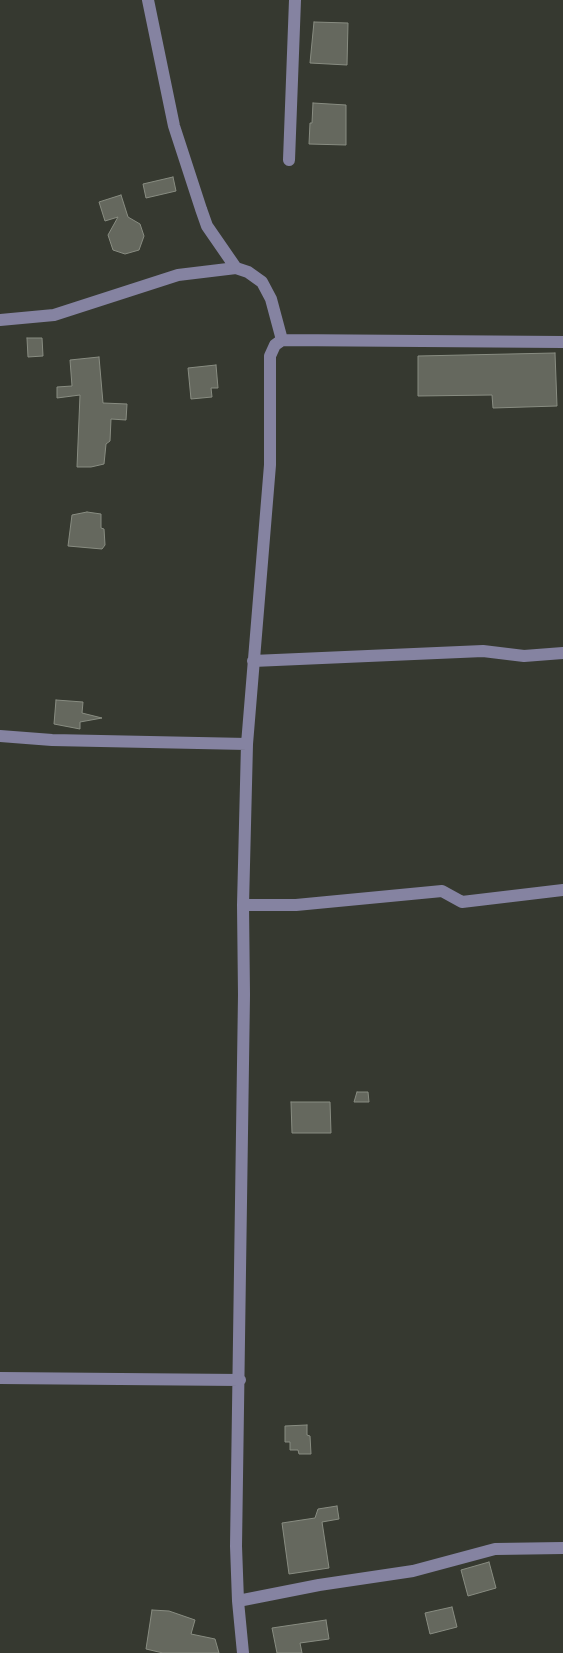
<!DOCTYPE html>
<style>
body{margin:0}
canvas{display:block;background:#363930}
</style>
<canvas width="563" height="1653"></canvas>
<script>
const ctx = document.querySelector('canvas').getContext('2d');
ctx.lineJoin = 'round';
function fill(path, color) { ctx.fillStyle = color; ctx.fill(path, 'evenodd'); }
const poly = rows => new Path2D(rows.map(r => 'M' + r).join(''));
function strokePath(path, color, width, dash) { ctx.strokeStyle = color; ctx.lineWidth = width; ctx.lineCap = dash ? 'butt' : 'round'; ctx.setLineDash(dash || []); ctx.stroke(path); }
const building = poly([
 [314,22,348,23,347,65,310,63,314,22],
 [313,103,346,105,346,145,309,144,310,123,312,123,313,103],
 [173,177,176,191,146,198,143,184,173,177],
 [121,195,128,217,140,224,144,236,139,250,125,254,113,250,108,235,118,217,105,221,99,202,121,195],
 [27,338,42,338,43,356,28,357,27,338],
 [555,353,557,406,493,408,492,395,418,396,418,356,555,353],
 [99,357,103,403,127,404,126,420,111,419,110,441,106,444,104,464,91,467,77,467,80,395,57,398,57,387,72,386,70,360,99,357],
 [216,365,218,388,211,388,212,397,191,399,188,368,216,365],
 [87,512,101,514,101,528,104,529,105,545,102,549,68,546,72,515,87,512],
 [56,700,83,702,82,713,102,718,80,722,80,729,54,724,56,700],
 [357,1092,368,1092,369,1102,354,1102,357,1092],
 [291,1102,330,1102,331,1133,292,1133,291,1102],
 [307,1425,307,1435,310,1436,311,1454,299,1454,298,1450,290,1450,290,1442,285,1442,285,1426,307,1425],
 [337,1506,339,1519,322,1522,329,1568,289,1574,282,1523,315,1518,318,1509,337,1506],
 [489,1562,496,1588,468,1596,461,1570,489,1562],
 [452,1607,457,1627,430,1634,425,1613,452,1607],
 [152,1610,169,1611,195,1620,191,1634,215,1639,219,1653,163,1653,146,1649,152,1610],
 [326,1620,329,1639,300,1643,302,1653,277,1653,272,1628,326,1620]
]);
const minor = poly([
 [148,0,174,126,201,209,207,226,236,268],
 [289,160,295,0],
 [0,320,54,315,178,275,236,268,248,272,262,282,271,299,282,340],
 [253,661,483,651,524,656,563,653],
 [0,736,52,740,247,744],
 [243,905,296,905,442,891,462,902,563,890],
 [0,1378,240,1380],
 [238,1601,319,1585,413,1571,495,1549,563,1548],
 [243,1653,238,1601,236,1546,244,995,243,905,247,744,270,465,270,356,275,345,282,340,563,342]
]);
fill(building, '#65685e');
strokePath(building, '#888c81', 1);
strokePath(minor, '#8583a1', 12);
</script>
